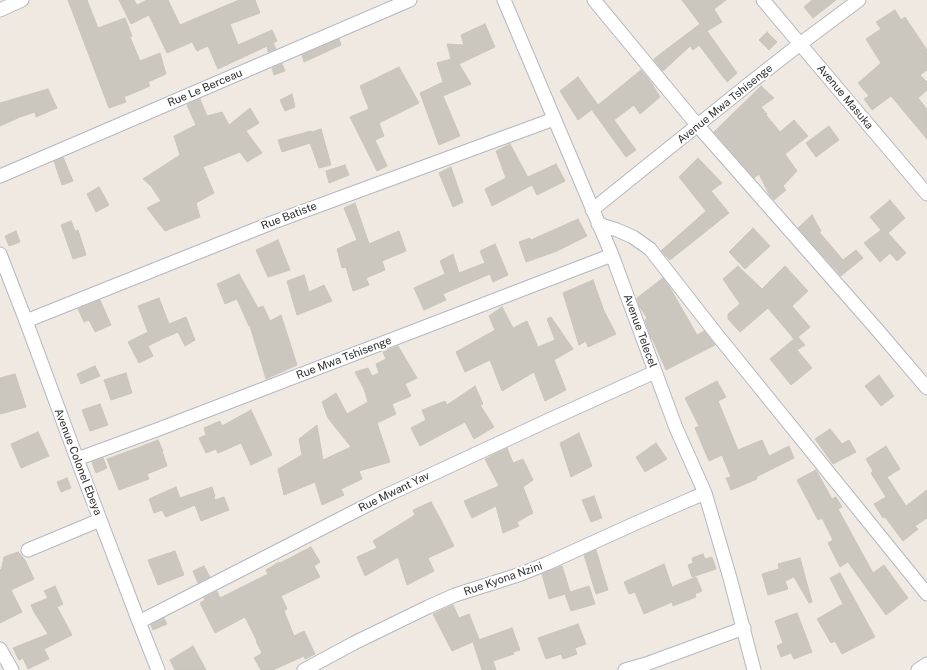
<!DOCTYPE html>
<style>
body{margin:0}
canvas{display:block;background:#efe9e1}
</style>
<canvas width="927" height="670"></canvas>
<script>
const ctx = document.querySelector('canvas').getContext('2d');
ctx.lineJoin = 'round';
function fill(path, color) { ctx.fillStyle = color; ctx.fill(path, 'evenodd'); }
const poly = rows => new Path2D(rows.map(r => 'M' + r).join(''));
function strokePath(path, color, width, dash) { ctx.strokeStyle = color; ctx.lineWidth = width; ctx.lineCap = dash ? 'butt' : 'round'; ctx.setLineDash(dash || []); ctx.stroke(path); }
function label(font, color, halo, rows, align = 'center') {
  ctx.font = font + ' "Public Sans",sans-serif'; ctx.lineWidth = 4; ctx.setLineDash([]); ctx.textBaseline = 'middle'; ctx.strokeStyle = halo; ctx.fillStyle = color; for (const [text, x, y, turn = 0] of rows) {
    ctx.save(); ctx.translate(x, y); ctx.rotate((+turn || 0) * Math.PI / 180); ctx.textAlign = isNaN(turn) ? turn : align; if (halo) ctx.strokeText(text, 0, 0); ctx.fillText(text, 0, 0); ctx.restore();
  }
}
const building = poly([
 [68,0,87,0,98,28,125,18,132,36,130,37,140,61,160,53,166,74,148,82,150,86,124,97,126,102,109,108,68,0],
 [119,0,134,0,137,5,147,0,168,0,180,25,239,0,255,0,260,13,230,24,238,45,272,30,277,41,273,43,276,49,268,52,267,46,218,69,208,46,197,51,192,42,167,53,149,15,131,24,119,0],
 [682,0,726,0,714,9,722,22,707,31,737,73,727,82,699,45,693,50,690,46,663,71,654,60,655,58,700,24,682,0],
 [812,0,836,0,813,18,804,7,812,0],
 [895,10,901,20,905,17,927,50,927,70,920,75,927,82,927,90,918,98,927,109,927,139,891,96,872,110,864,99,869,96,858,83,881,63,866,39,881,29,876,22,895,10],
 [485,24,495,47,459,64,471,84,443,96,460,136,439,145,420,93,443,82,437,63,451,59,447,44,464,45,461,35,485,24],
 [767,32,777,42,769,50,759,40,767,32],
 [339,39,341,45,304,62,302,55,339,39],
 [282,64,285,71,274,75,272,68,282,64],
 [399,67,419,103,379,123,384,136,375,140,387,166,377,171,350,117,369,109,360,86,399,67],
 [641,70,651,82,660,97,640,114,634,105,614,120,636,150,626,157,592,110,641,70],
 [578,77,598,105,578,120,560,91,578,77],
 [761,86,774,98,761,107,767,114,766,115,780,132,794,120,808,136,785,154,797,171,783,186,786,190,774,200,769,194,759,174,754,178,714,132,761,86],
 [48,89,57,108,36,117,35,112,20,117,0,126,0,103,48,89],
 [292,94,295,107,285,111,280,100,292,94],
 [200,99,207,116,222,112,229,125,250,108,259,123,246,131,262,153,247,162,240,152,203,167,214,193,196,203,200,217,165,231,147,208,161,201,151,186,143,179,180,155,174,136,196,125,187,105,192,102,200,99],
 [829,126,839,140,816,157,806,143,829,126],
 [321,129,331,165,319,168,310,143,282,152,278,140,311,131,312,132,321,129],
 [510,144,532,185,492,206,485,189,506,178,496,151,510,144],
 [63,157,73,181,62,185,54,161,63,157],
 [698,158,722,183,711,191,729,213,670,260,661,251,706,211,679,177,698,158],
 [556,164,565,181,537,195,528,177,556,164],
 [345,165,349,175,329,183,326,171,345,165],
 [451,167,463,202,453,207,439,173,451,167],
 [99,187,109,205,96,212,87,194,99,187],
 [890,200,905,218,888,233,906,253,897,261,890,253,880,262,864,243,881,230,870,217,890,200],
 [355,203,369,244,399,231,406,251,382,261,385,270,366,278,369,285,353,291,346,267,342,268,337,249,357,240,344,208,355,203],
 [812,215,821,231,819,232,843,260,856,250,863,258,841,276,798,228,812,215],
 [578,219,587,236,557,251,526,262,519,242,530,238,531,240,578,219],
 [71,221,75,231,78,230,86,255,73,259,61,225,71,221],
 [753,228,770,246,745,269,729,252,753,228],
 [16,231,20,242,9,246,5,236,16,231],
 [278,240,290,270,268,277,256,250,278,240],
 [495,244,508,275,493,282,490,274,443,294,446,300,424,310,414,288,445,274,440,261,453,254,459,273,485,263,480,251,495,244],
 [738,266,762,289,785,266,808,291,792,306,810,327,798,337,805,345,797,350,812,368,791,385,770,359,794,339,768,308,740,332,728,319,728,314,740,304,723,279,738,266],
 [239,274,258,308,263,306,270,321,281,315,297,365,266,379,250,326,249,326,237,299,225,304,217,284,239,274],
 [304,275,309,292,324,285,332,301,297,315,287,281,304,275],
 [663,278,669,286,697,335,704,331,715,345,666,370,652,338,651,338,645,320,647,318,639,306,637,298,663,278],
 [593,280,604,311,616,334,588,347,586,341,579,345,563,293,593,280],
 [159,298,169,324,186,317,195,340,185,346,178,332,162,339,148,346,153,356,139,363,128,342,148,332,138,306,159,298],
 [100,300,111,325,95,332,89,320,84,322,78,309,100,300],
 [502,307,513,328,527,321,538,347,555,340,547,319,551,317,573,349,554,360,566,390,545,401,534,372,502,391,490,360,465,372,456,352,495,330,489,316,502,307],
 [398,346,417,378,405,384,411,396,392,404,396,414,377,423,390,462,359,471,362,479,341,489,344,495,322,505,315,482,284,495,278,469,302,455,299,439,317,425,323,460,351,447,328,418,322,402,336,393,347,414,368,402,364,389,355,372,368,368,372,376,379,373,376,364,386,359,383,352,398,346],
 [95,366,100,376,81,384,77,374,95,366],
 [126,373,132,393,111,400,104,380,126,373],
 [15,374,26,407,0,414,0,378,15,374],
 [879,375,894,396,881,406,865,386,879,375],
 [717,381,726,397,718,401,738,450,762,440,769,456,789,446,794,458,756,477,757,479,731,490,726,478,731,477,722,455,709,461,695,428,699,426,685,398,717,381],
 [475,386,483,404,480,405,494,427,474,439,465,422,420,446,411,428,426,420,422,410,445,401,447,405,475,386],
 [100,404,108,425,90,431,82,410,100,404],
 [251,410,272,455,251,465,241,443,218,453,216,449,206,453,199,438,206,435,204,428,220,421,222,426,251,410],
 [830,429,842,444,849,440,856,452,833,464,815,439,830,429],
 [38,432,49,456,21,468,11,444,38,432],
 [579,433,592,466,571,477,560,443,579,433],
 [158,440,163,451,162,451,167,466,147,474,149,479,119,490,107,459,140,447,158,440],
 [656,443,667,459,645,472,636,457,656,443],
 [886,446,900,469,887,477,906,506,927,490,927,518,915,526,918,529,903,541,885,517,883,518,874,504,886,497,871,473,873,471,866,459,886,446],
 [507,448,513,463,523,459,533,480,523,487,533,513,517,522,519,526,503,533,496,506,472,518,464,501,499,486,485,459,507,448],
 [103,458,107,468,96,473,92,462,103,458],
 [816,470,832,499,836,497,842,507,838,509,873,573,884,565,908,598,886,615,848,562,840,567,828,543,833,540,822,518,818,520,797,480,816,470],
 [67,478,71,488,61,492,57,482,67,478],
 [176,487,180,498,212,487,215,496,214,497,215,500,224,497,229,510,201,521,195,505,166,517,162,510,154,513,149,499,176,487],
 [594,496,602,518,591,522,582,500,594,496],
 [431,502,442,522,454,546,428,558,434,571,407,585,398,557,365,576,357,557,377,548,373,541,415,515,413,510,431,502],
 [311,547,320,562,314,566,320,577,281,596,287,609,284,611,294,636,304,631,315,654,305,659,304,656,273,670,261,670,254,658,262,653,256,641,257,641,245,617,215,633,200,603,205,600,204,598,217,591,220,598,268,574,266,570,279,562,280,563,311,547],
 [596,550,608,590,596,594,584,555,596,550],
 [175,551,184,575,158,585,148,560,175,551],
 [18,552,25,560,34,579,11,590,22,612,0,623,0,569,1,571,4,557,18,552],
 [703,554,705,559,712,557,716,569,692,577,688,565,693,563,692,558,703,554],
 [800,558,812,602,809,603,794,577,785,581,788,589,768,595,762,574,779,569,778,564,800,558],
 [664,564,672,587,696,577,702,591,695,594,696,597,673,606,672,602,644,614,635,592,629,594,624,582,664,564],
 [204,566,210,577,198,583,193,571,204,566],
 [562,566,570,592,589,586,595,604,571,611,565,594,549,599,542,574,562,566],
 [840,573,875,637,842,654,835,641,831,643,817,619,843,604,830,578,840,573],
 [55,586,63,604,57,607,72,635,44,649,49,659,28,669,23,658,19,660,13,648,48,634,34,612,31,605,48,598,44,591,55,586],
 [453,605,459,618,469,614,479,639,452,651,433,614,453,605],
 [797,613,812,652,794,659,791,653,781,657,777,646,783,643,775,621,797,613],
 [164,618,167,624,153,630,151,625,164,618],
 [578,624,586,644,575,648,577,654,563,659,561,654,546,659,538,638,578,624],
 [512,628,520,650,513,652,514,654,493,661,496,670,482,670,473,642,512,628],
 [193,646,206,670,175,670,170,660,193,646]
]);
const street = poly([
 [504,0,612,255,676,428,705,493,730,578,754,670],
 [594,0,698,126,874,326,927,388],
 [763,0,800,44,927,194],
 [0,10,22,0],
 [0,176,410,0],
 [592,210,750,83,800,44,859,0],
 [598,224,617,230,633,237,650,249,718,336,927,594],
 [0,254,26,321,77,459,139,622,158,670],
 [26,321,274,222,554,119],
 [77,459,159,429,612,255],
 [28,550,100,520],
 [139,622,383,497,551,419,655,372],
 [0,649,12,670],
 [304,670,354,643,428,607,455,595,521,574,548,563,636,523,684,502,705,493],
 [625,670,646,664,744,628],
 [918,670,927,664]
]);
const streetNames = [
 ["Rue Le Berceau",205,88,-23],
 ["Avenue Masuka",845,97,50],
 ["Avenue Mwa Tshisenge",725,104,-39],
 ["Rue Batiste",289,216,-21],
 ["Avenue Telecel",640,331,70],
 ["Rue Mwa Tshisenge",344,358,-21],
 ["Avenue Colonel Ebeya",78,462,69],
 ["Rue Mwant Yav",394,492,-26],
 ["Rue Kyona Nzini",503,579,-19]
];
fill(building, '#cbc7bf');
strokePath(building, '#cbc5ba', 1);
strokePath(street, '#b4b7c1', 15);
strokePath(street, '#fff', 13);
label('11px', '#2e2e2e', '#fff', streetNames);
</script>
